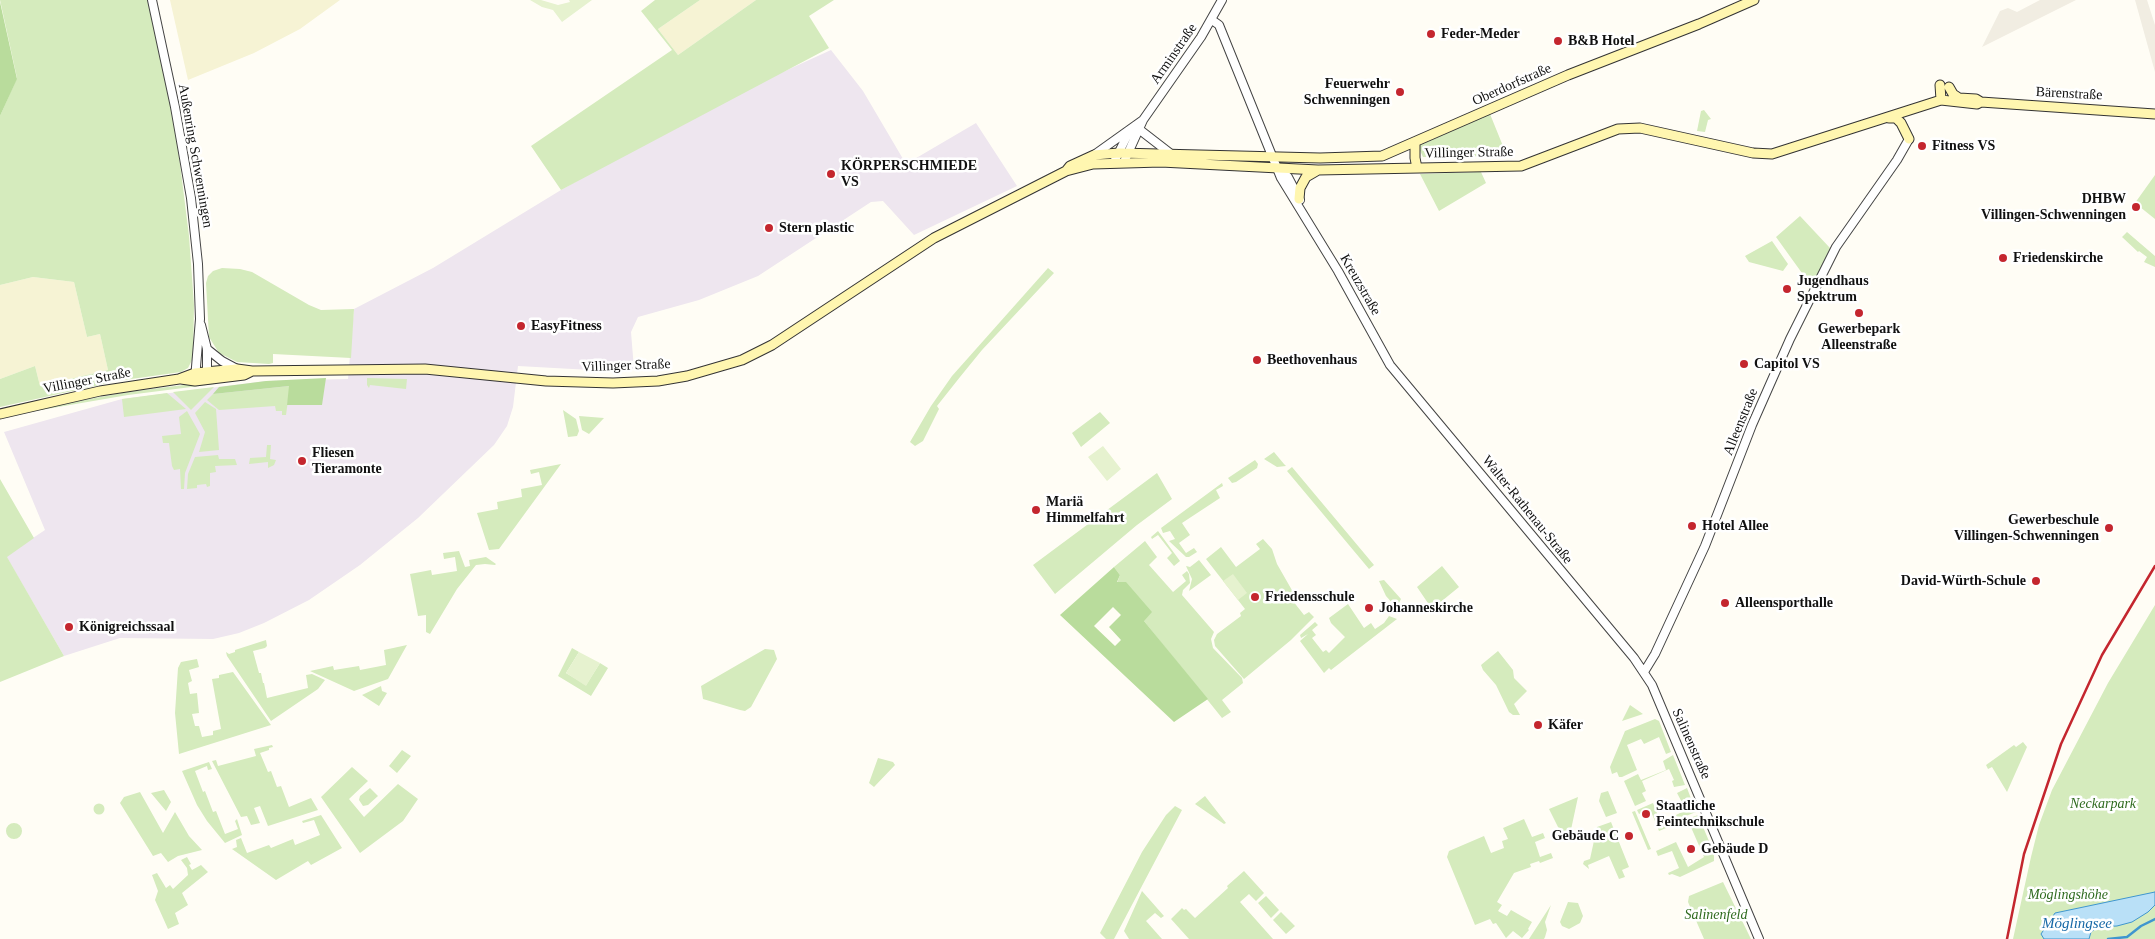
<!DOCTYPE html>
<meta charset="utf-8">
<style>
body{margin:0}
canvas{display:block;background:#fffdf5}
</style>
<canvas width="2155" height="939"></canvas>
<script>
const ctx = document.querySelector('canvas').getContext('2d');
ctx.lineJoin = 'round';
function fill(path, color) { ctx.fillStyle = color; ctx.fill(path, 'evenodd'); }
const poly = rows => new Path2D(rows.map(r => 'M' + r).join(''));
function strokePath(path, color, width, dash) { ctx.strokeStyle = color; ctx.lineWidth = width; ctx.lineCap = dash ? 'butt' : 'round'; ctx.setLineDash(dash || []); ctx.stroke(path); }
function label(font, color, halo, rows, align = 'center') {
  ctx.font = font + ' "Times New Roman",serif'; ctx.lineWidth = 5; ctx.setLineDash([]); ctx.textBaseline = 'middle'; ctx.strokeStyle = halo; ctx.fillStyle = color; for (const [text, x, y, turn = 0] of rows) {
    ctx.save(); ctx.translate(x, y); ctx.rotate((+turn || 0) * Math.PI / 180); ctx.textAlign = isNaN(turn) ? turn : align; if (halo) ctx.strokeText(text, 0, 0); ctx.fillText(text, 0, 0); ctx.restore();
  }
}
const industrial = poly([
 [831,50,863,91,906,164,976,123,1017,186,914,235,883,201,871,202,758,276,699,300,638,317,631,332,634,369,609,371,518,366,513,407,507,426,494,445,418,518,360,565,309,600,264,623,239,633,213,639,120,638,64,656,6,556,45,530,4,432,122,399,266,381,348,379,354,309,433,268,561,190,715,103]
]);
const farmland = poly([
 [170,0,340,0,300,29,254,53,188,80],
 [700,0,756,0,678,55,658,29],
 [33,277,74,282,87,337,100,334,108,370,40,386,35,366,0,379,0,285]
]);
const green = poly([
 [0,0,149,0,175,124,189,236,194,305,193,358,188,368,181,372,117,381,0,407,0,379,35,366,40,386,108,370,100,334,87,337,74,282,33,277,0,285,0,116,17,78],
 [655,0,700,0,658,29,678,55,756,0,834,0,809,16,829,48,561,190,531,146,672,50,641,11],
 [1704,110,1711,119,1708,120,1705,132,1697,131,1701,111],
 [1490,114,1507,156,1423,157,1418,146],
 [1481,172,1486,183,1439,211,1420,174],
 [2155,175,2155,219,2135,203],
 [1800,216,1830,248,1812,287,1776,237],
 [2127,232,2155,256,2155,267,2144,262,2147,257,2139,251,2138,252,2122,237],
 [1772,241,1788,264,1783,271,1749,262,1745,256],
 [222,268,240,269,252,272,309,305,321,310,354,309,351,358,273,354,273,363,269,364,237,362,219,353,209,337,206,283,208,276,213,271],
 [1048,268,1054,273,982,350,960,377,937,406,939,409,923,441,915,446,910,442,931,406,952,376],
 [367,378,407,379,406,389,370,385,369,388,367,385],
 [215,381,215,384,128,395,35,411,0,419,0,417,34,409,128,392],
 [290,386,286,415,282,415,282,411,276,411,275,406,219,410,207,400,213,394],
 [214,387,191,410,173,392],
 [167,393,186,409,124,417,122,399],
 [205,402,216,409,219,450,199,452,205,432,195,413],
 [563,410,576,419,579,431,577,436,568,437],
 [187,411,200,434,185,473,184,489,181,489,180,469,174,470,172,466,169,443,163,443,162,436,181,434,179,417],
 [1100,412,1110,423,1081,447,1072,433],
 [579,416,604,418,589,434,582,430],
 [267,445,271,445,270,459,276,460,274,465,268,468,268,462,249,464,250,458,266,457],
 [1274,452,1284,464,1286,466,1277,467,1264,459],
 [218,455,219,459,235,459,237,465,215,466,216,472,210,473,210,486,207,487,206,484,197,485,197,488,187,489,188,474,195,457],
 [1255,460,1258,464,1257,468,1236,482,1232,483,1228,478],
 [561,464,499,549,489,550,477,513,498,509,497,502,522,497,521,489,542,485,539,472,531,474,530,470],
 [1292,467,1374,565,1369,569,1287,471],
 [1157,473,1172,499,1137,525,1055,594,1033,565],
 [0,479,34,538,7,557,64,656,0,682],
 [1222,483,1223,486,1216,490,1220,498,1182,523,1190,535,1179,543,1186,553,1194,548,1197,552,1189,557,1186,557,1169,541,1175,539,1170,531,1163,533,1161,528],
 [1158,531,1180,561,1174,566,1167,558,1172,553,1158,535,1152,539,1151,537],
 [1263,539,1272,549,1277,564,1293,592,1289,596,1304,615,1309,612,1314,617,1291,640,1244,679,1215,646,1214,640,1217,634,1241,616,1240,613,1245,609,1206,559,1221,547,1236,567,1260,549,1256,544],
 [1145,541,1157,557,1149,565,1173,592,1186,581,1182,575,1187,571,1189,574,1190,583,1183,590,1182,595,1214,632,1211,639,1213,648,1242,678,1243,683,1222,700,1231,712,1222,718,1144,621,1117,583,1120,575,1114,567],
 [459,551,465,567,470,566,469,560,486,557,496,564,495,565,485,564,476,565,457,589,430,634,426,632,426,615,418,616,410,574,431,570,432,575,457,571,455,557,444,559,443,553],
 [1199,560,1211,575,1189,591,1192,579,1186,566,1190,567],
 [1442,566,1459,587,1432,609,1417,587],
 [1384,580,1401,599,1398,605,1394,605,1386,596,1379,581],
 [1348,604,1364,628,1371,623,1375,629,1384,623,1389,616,1397,619,1331,670,1329,668,1324,673,1300,641,1308,634,1301,638,1300,635,1315,622,1318,625,1312,630,1316,635,1312,638,1323,652,1326,650,1329,653,1345,637,1331,623,1329,618],
 [2155,605,2155,939,2013,939,2031,857,2039,825,2052,790,2108,683],
 [266,640,267,646,265,648,253,651,259,673,261,673,263,683,264,683,267,698,308,688,306,675,312,674,325,680,318,689,271,721,227,656,226,652,229,654,235,652,235,650],
 [407,645,388,679,354,691,310,671,333,666,334,670,359,666,360,670,386,665,384,650],
 [572,648,579,652,566,673,586,685,600,663,608,668,591,696,558,676],
 [765,649,774,650,777,659,751,707,745,711,740,710,703,699,701,686],
 [1498,651,1513,670,1514,678,1527,691,1514,704,1520,715,1513,715,1509,712,1496,685,1483,670,1481,665],
 [197,659,199,667,189,670,192,681,188,683,190,694,197,693,199,713,192,714,195,726,199,726,202,737,213,735,213,731,221,729,212,679,219,678,219,675,233,672,271,725,179,754,175,713,178,668,181,662],
 [381,686,382,691,387,693,379,706,362,695],
 [1630,705,1643,714,1622,721],
 [1655,719,1659,721,1671,752,1666,754,1659,737,1644,744,1641,739,1627,745,1637,770,1622,777,1619,777,1617,772,1612,774,1610,767,1625,731],
 [2023,742,2027,747,2007,792,1992,767,1988,769,1986,765,2014,745,2016,747],
 [272,745,273,747,269,748,269,750,260,753,268,772,271,771,277,787,281,786,289,807,311,798,318,810,268,826,260,806,254,808,260,823,251,825,247,816,241,817,212,761,216,760,218,766,256,756,254,749],
 [402,750,411,756,397,773,389,766],
 [1673,755,1685,785,1674,787,1672,781,1674,780,1669,769,1642,781,1646,791,1642,793,1646,801,1635,806,1624,781,1638,774,1641,780,1666,770,1663,761],
 [878,758,893,762,895,765,874,787,869,783],
 [209,762,212,769,208,770,207,766,195,771,203,792,205,791,213,812,216,811,225,834,238,829,235,821,237,819,242,835,225,843,207,821,197,805,182,771],
 [352,767,368,781,349,799,364,817,398,784,418,799,403,821,360,853,321,797],
 [370,788,378,796,368,805,363,806,359,800,360,796],
 [1687,788,1696,812,1678,819,1676,815,1686,810,1677,793],
 [164,790,171,802,166,811,151,793],
 [1608,791,1617,813,1606,817,1599,801,1601,793],
 [140,792,163,833,175,812,189,836,202,850,178,856,168,862,161,853,153,856,120,803,124,797],
 [1205,796,1226,823,1224,824,1195,804],
 [1578,797,1569,839,1565,841,1549,809],
 [1653,803,1660,821,1667,818,1671,826,1659,831,1650,809,1639,814,1637,810],
 '93.5 809a5.5 5.5 0 1 1 11 0a5.5 5.5 0 1 1-11 0Z',
 [1175,806,1182,810,1114,939,1106,939,1100,933,1142,852,1166,815],
 [1635,811,1651,849,1648,850,1632,812],
 [321,815,342,848,311,865,308,861,276,880,232,849,237,847,236,840,241,838,247,853,269,845,271,848,293,839,295,845,320,835,314,820,303,823,302,821],
 [1698,815,1714,853,1714,861,1680,877,1672,874,1669,875,1668,873,1679,868,1672,851,1658,856,1656,851,1676,842,1688,867,1704,857,1690,825,1682,828,1679,822],
 [1524,819,1532,837,1543,833,1545,838,1535,842,1540,857,1551,853,1553,858,1540,863,1539,861,1530,864,1531,867,1514,873,1497,902,1502,905,1498,911,1507,916,1511,910,1532,922,1528,929,1529,930,1522,938,1513,931,1506,938,1496,923,1493,924,1490,919,1475,925,1447,857,1449,851,1484,836,1491,853,1504,848,1502,841,1508,839,1503,828],
 [1611,822,1629,867,1622,870,1625,877,1619,879,1609,856,1588,865,1589,869,1583,864,1584,861,1590,859,1597,827],
 '6 831a8 8 0 1 1 16 0a8 8 0 1 1-16 0Z',
 [187,857,191,864,189,865,192,870,201,865,208,872,182,893,188,905,175,913,179,924,168,929,155,900,158,891,152,875,157,873,166,888,170,885,173,889,188,875,187,868,181,860],
 [1244,871,1264,893,1256,901,1249,894,1240,902,1273,939,1189,939,1171,919,1182,908,1184,910,1186,909,1195,918,1228,888,1227,886],
 [1723,882,1750,937,1751,939,1704,939,1688,902,1689,896],
 [1142,891,1164,916,1161,918,1155,913,1146,921,1162,939,1129,939,1124,931],
 [1266,896,1279,910,1271,918,1258,903],
 [1568,902,1578,903,1583,916,1580,923,1569,929,1562,926,1560,922],
 [1551,905,1545,922,1547,930,1545,937,1544,939,1529,939],
 [1281,912,1295,926,1286,934,1273,920]
]);
const forest = poly([
 [0,2,17,79,0,116],
 [326,378,322,405,287,405,289,386,213,394,219,387,266,381],
 [1114,567,1120,575,1117,582,1126,582,1152,612,1144,621,1208,699,1174,722,1060,615],
 [1113,607,1121,615,1109,627,1121,640,1115,646,1094,626]
]);
const pitch = poly([
 [530,0,541,0,558,5,570,2,569,0,592,0,562,22,553,10,542,7],
 [1103,446,1121,469,1107,481,1088,457],
 [1233,574,1247,593,1238,600,1223,581],
 [579,652,600,663,586,686,566,673]
]);
const plaza = poly([
 [2040,0,2076,0,1982,47,2000,11,2008,8,2017,12],
 [2135,0,2147,0,2155,25,2155,72]
]);
const water = poly([
 [2155,892,2155,905,2148,912,2132,922,2117,926,2098,927,2091,932,2089,939,2044,939,2041,934,2055,913,2155,892]
]);
const stream = poly([
 [2108,939,2127,937,2141,926,2155,919]
]);
const tertiary = poly([
 [152,0,175,107,191,198,198,264,200,319,195,379],
 [1212,20,1219,25,1281,178,1338,271,1390,365,1634,658,1652,685,1759,939],
 [1140,130,1171,154],
 [1094,155,1143,120],
 [1114,162,1130,130],
 [1124,162,1143,120,1201,37,1222,0],
 [1279,169,1288,177,1300,200],
 [201,325,207,349,207,376],
 [207,349,222,361,237,369],
 [1644,672,1655,654,1705,546,1752,425,1790,339,1836,247,1897,160,1909,139]
]);
const secondary = poly([
 [1940,85,1941,100],
 [1949,87,1953,94,1959,98,1976,99,1981,102,2155,114],
 [1889,118,1896,118,1901,123,1909,139],
 [1415,142,1415,158,1417,168],
 [1066,171,1070,166,1094,155,1119,153,1320,158,1382,156,1568,75,1699,24,1754,0],
 [1299,199,1300,188,1306,177,1318,170],
 [181,379,195,381,244,375,252,371],
 [0,414,100,391,179,379,195,373,237,369,252,371,425,369,546,381,613,383,658,381,687,376,742,360,772,345,934,238,1066,171,1093,164,1161,162,1318,170,1521,166,1618,129,1640,128,1753,153,1772,154,1941,100,1977,104,1981,102]
]);
const rail = poly([
 [2007,939,2024,854,2061,744,2102,655,2155,566]
]);
const markers = [
 [1431,34,5,"#c4262e"],
 [1558,41,5,"#c4262e"],
 [1400,92,5,"#c4262e"],
 [1922,146,5,"#c4262e"],
 [831,174,5,"#c4262e"],
 [2136,207,5,"#c4262e"],
 [769,228,5,"#c4262e"],
 [2003,258,5,"#c4262e"],
 [1787,289,5,"#c4262e"],
 [1859,313,5,"#c4262e"],
 [521,326,5,"#c4262e"],
 [1257,360,5,"#c4262e"],
 [1744,364,5,"#c4262e"],
 [302,461,5,"#c4262e"],
 [1036,510,5,"#c4262e"],
 [1692,526,5,"#c4262e"],
 [2109,528,5,"#c4262e"],
 [2036,581,5,"#c4262e"],
 [1255,597,5,"#c4262e"],
 [1725,603,5,"#c4262e"],
 [1369,608,5,"#c4262e"],
 [69,627,5,"#c4262e"],
 [1538,725,5,"#c4262e"],
 [1646,814,5,"#c4262e"],
 [1629,836,5,"#c4262e"],
 [1691,849,5,"#c4262e"]
];
const poiNames = [
 ["Feder-Meder",1441,34],
 ["B&B Hotel",1568,41],
 ["Feuerwehr",1390,84,"right"],
 ["Schwenningen",1390,100,"right"],
 ["Fitness VS",1932,146],
 ["KÖRPERSCHMIEDE",841,166],
 ["VS",841,182],
 ["DHBW",2126,199,"right"],
 ["Villingen-Schwenningen",2126,215,"right"],
 ["Stern plastic",779,228],
 ["Friedenskirche",2013,258],
 ["Jugendhaus",1797,281],
 ["Spektrum",1797,297],
 ["EasyFitness",531,326],
 ["Gewerbepark",1859,329,"center"],
 ["Alleenstraße",1859,345,"center"],
 ["Beethovenhaus",1267,360],
 ["Capitol VS",1754,364],
 ["Fliesen",312,453],
 ["Tieramonte",312,469],
 ["Mariä",1046,502],
 ["Himmelfahrt",1046,518],
 ["Gewerbeschule",2099,520,"right"],
 ["Villingen-Schwenningen",2099,536,"right"],
 ["Hotel Allee",1702,526],
 ["David-Würth-Schule",2026,581,"right"],
 ["Friedensschule",1265,597],
 ["Alleensporthalle",1735,603],
 ["Johanneskirche",1379,608],
 ["Königreichssaal",79,627],
 ["Käfer",1548,725],
 ["Staatliche",1656,806],
 ["Feintechnikschule",1656,822],
 ["Gebäude C",1619,836,"right"],
 ["Gebäude D",1701,849]
];
const streetNames = [
 ["Arminstraße",1174,54,-55],
 ["Oberdorfstraße",1512,85,-24],
 ["Bärenstraße",2069,94,3],
 ["Villinger Straße",1469,153,-1],
 ["Außenring Schwenningen",195,156,80],
 ["Kreuzstraße",1360,285,60],
 ["Villinger Straße",626,366,-2],
 ["Villinger Straße",87,381,-11],
 ["Alleenstraße",1741,422,-68],
 ["Walter-Rathenau-Straße",1527,510,51],
 ["Salinenstraße",1691,744,66]
];
const parkNames = [
 ["Neckarpark",2103,804],
 ["Möglingshöhe",2068,895],
 ["Salinenfeld",1716,915]
];
const waterNames = [
 ["Möglingsee",2077,924]
];
fill(industrial, '#eee6ef');
fill(farmland, '#f6f3d4');
fill(green, '#d5ebbd');
fill(forest, '#b9dc9c');
fill(pitch, '#e6f2cf');
fill(plaza, '#f1ede2');
fill(water, '#b9e0f7');
strokePath(water, '#3f96cf', 1);
strokePath(stream, '#3f96cf', 2.5);
strokePath(tertiary, '#444', 10);
strokePath(secondary, '#333', 11);
strokePath(tertiary, '#fff', 8);
strokePath(secondary, '#fff6b0', 9);
strokePath(rail, '#c4262e', 2.5);
for (const [x, y, r, color] of markers) { const dot = new Path2D(); dot.arc(x, y, r, 0, 2 * Math.PI); ctx.fillStyle = color; ctx.fill(dot); strokePath(dot, '#fff', 2); }
label('bold 14px', '#111', '#fff', poiNames, 'left');
label('14px', '#111', '#fff', streetNames);
label('italic 14px', '#2f6b1f', '#fff', parkNames);
label('italic 15px', '#1768a6', '#fff', waterNames);
</script>
